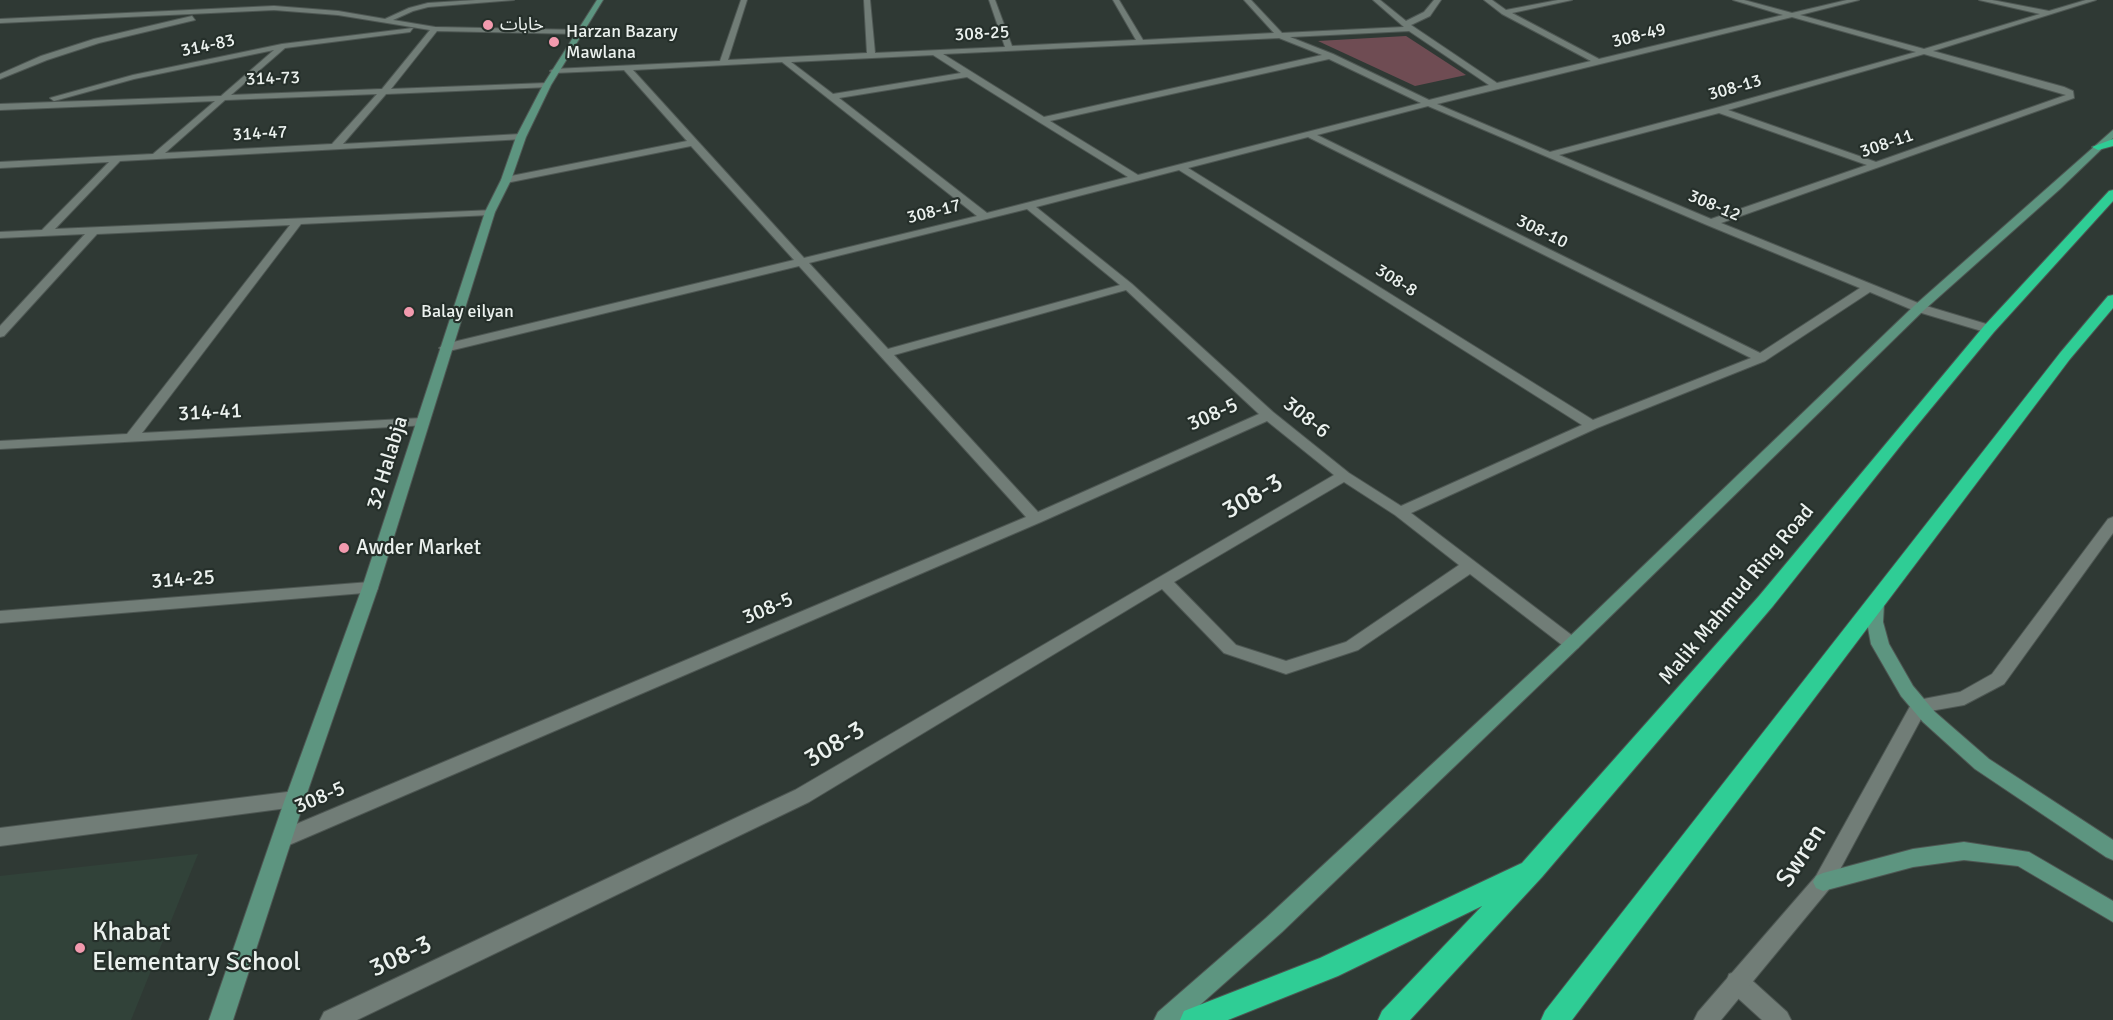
<!DOCTYPE html>
<meta charset="utf-8">
<style>
body{margin:0}
canvas{display:block;background:#2f3934}
</style>
<canvas width="2113" height="1020"></canvas>
<script>
const ctx = document.querySelector('canvas').getContext('2d');
ctx.lineJoin = 'round';
function fill(path, color) { ctx.fillStyle = color; ctx.fill(path, 'evenodd'); }
const poly = rows => new Path2D(rows.map(r => 'M' + r).join(''));
function strokePath(path, color, width, dash) { ctx.strokeStyle = color; ctx.lineWidth = width; ctx.lineCap = dash ? 'butt' : 'round'; ctx.setLineDash(dash || []); ctx.stroke(path); }
function label(font, color, halo, rows, align = 'center') {
  ctx.font = font + ' Signika,"Noto Sans Arabic",sans-serif'; ctx.lineWidth = 4.5; ctx.setLineDash([]); ctx.textBaseline = 'middle'; ctx.strokeStyle = halo; ctx.fillStyle = color; for (const [text, x, y, turn = 0] of rows) {
    ctx.save(); ctx.translate(x, y); ctx.rotate((+turn || 0) * Math.PI / 180); ctx.textAlign = isNaN(turn) ? turn : align; if (halo) ctx.strokeText(text, 0, 0); ctx.fillText(text, 0, 0); ctx.restore();
  }
}
const built = poly([
 [198,854,131,1020,0,1020,0,876]
]);
const green = poly([
 [1406,36,1466,75,1415,86,1318,41]
]);
const lane = poly([
 [2113,517,2113,533,2004,684,1964,705,1919,713,1913,711,1910,706,1913,701,1960,692,1992,674,2108,519,2113,517],
 [1737,971,1745,974,1787,1012,1791,1020,1762,1020,1729,990,1726,982,1729,974,1737,971]
]);
const street = poly([
 [476,0,514,0,428,7,413,11,393,20,435,27,580,30,584,32,580,34,437,31,391,89,547,83,550,83,550,87,386,94,343,144,521,134,524,135,524,139,120,161,55,229,494,210,495,212,490,215,301,224,142,433,422,418,429,422,427,425,0,449,0,441,127,434,290,225,97,234,4,336,0,337,0,326,85,234,0,238,0,232,42,230,109,162,0,168,0,162,153,154,215,101,0,110,0,104,221,96,274,50,134,79,54,101,50,98,133,75,282,44,413,28,410,32,285,48,231,95,382,89,430,30,338,15,274,10,0,23,0,19,274,6,338,11,385,19,409,8,428,3,476,0],
 [377,94,332,144,165,153,225,100,377,94],
 [741,0,747,0,728,60,867,53,864,0,870,0,875,53,1005,47,989,0,995,0,1012,46,1136,40,1113,0,1119,0,1143,40,1274,33,1244,0,1251,0,1282,33,1404,27,1373,0,1380,0,1406,21,1424,12,1434,0,1441,0,1430,16,1411,25,1497,83,1591,61,1502,14,1484,0,1492,0,1506,10,1558,0,1572,0,1512,13,1599,59,1783,15,1733,0,1744,0,1792,13,1847,0,1859,0,1800,15,1924,49,2040,14,1979,0,1992,0,2049,11,2086,0,2096,0,1933,51,2064,87,2073,91,2074,98,1721,223,1923,305,1993,326,1993,332,1985,332,1915,311,1870,292,1765,361,1597,428,1411,513,1578,640,1581,644,1578,648,1572,650,1566,648,1470,574,1358,650,1286,674,1224,653,1162,589,809,802,357,1020,320,1020,324,1012,795,790,1334,475,1267,421,1041,522,289,845,282,848,275,845,272,839,275,833,1026,517,799,266,445,352,439,348,445,344,794,260,691,146,506,183,501,180,506,177,687,141,624,70,554,73,550,71,554,69,720,61,741,0],
 [1792,17,1916,52,1716,108,1550,152,1437,104,1792,17],
 [1409,31,1489,85,1429,100,1333,54,1290,37,1409,31],
 [1279,38,1322,55,1044,117,943,54,1279,38],
 [1924,54,2066,95,1876,162,1728,110,1924,54],
 [933,55,961,73,833,94,791,62,933,55],
 [1329,59,1421,103,1138,175,1050,121,1329,59],
 [782,62,977,216,804,258,633,70,782,62],
 [967,77,1039,122,1128,177,987,213,839,98,967,77],
 [1428,106,1707,225,1860,288,1760,353,1317,135,1428,106],
 [1719,113,1867,165,1711,219,1559,155,1719,113],
 [1308,137,1751,358,1593,420,1188,168,1308,137],
 [1179,170,1582,425,1401,506,1349,473,1273,412,1132,284,1036,207,1179,170],
 [1027,209,1120,285,888,349,809,263,1027,209],
 [1126,290,1259,414,1038,512,894,355,1126,290],
 [1344,482,1395,515,1459,565,1346,642,1286,661,1236,645,1174,582,1344,482],
 [192,16,195,20,99,43,47,60,0,79,0,74,41,56,94,39,192,16],
 [370,582,376,584,378,588,376,592,0,623,0,611,370,582],
 [1919,699,1925,701,1928,706,1830,888,1721,1020,1694,1020,1698,1012,1816,876,1913,701,1919,699],
 [295,791,302,793,305,799,302,805,295,807,0,846,0,828,295,791]
]);
const secondary = poly([
 [597,0,603,0,551,85,526,137,511,180,495,212,378,588,305,799,233,1020,209,1020,285,799,362,588,485,212,501,180,516,137,543,85,597,0],
 [2113,130,2113,138,2060,189,1923,311,1578,648,1282,932,1183,1020,1154,1020,1158,1012,1266,918,1566,640,1915,305,2113,130],
 [1876,597,1882,599,1884,603,1883,622,1889,644,1913,686,1935,712,1989,759,2113,840,2113,860,2106,857,1975,769,1923,722,1901,696,1871,644,1867,622,1868,603,1870,599,1876,597],
 [1964,842,2029,852,2113,901,2113,922,2018,866,1964,860,1913,867,1823,891,1816,888,1813,882,1816,876,1823,873,1913,849,1964,842]
]);
const highway = poly([
 [2113,139,2113,146,2098,150,2092,147,2113,139],
 [2113,190,2113,201,1994,332,1905,440,1773,606,1542,877,1410,1020,1378,1020,1382,1011,1482,906,1338,976,1228,1020,1180,1020,1184,1011,1320,958,1522,863,1759,596,1984,326,2109,191,2113,190],
 [2113,295,2113,308,2070,359,1572,1020,1541,1020,1545,1011,2060,353,2108,296,2113,295]
]);
const markers = [
 [488,25,6,"#f29aae"],
 [554,42,6,"#f29aae"],
 [409,312,6,"#f29aae"],
 [344,548,6,"#f29aae"],
 [80,948,6,"#f29aae"]
];
const farPoinames = [
 ["خابات",500,25],
 ["Harzan Bazary",566,32],
 ["Mawlana",566,53],
 ["Balay eilyan",421,312]
];
const farStreetnames = [
 ["308-25",982,34,-3],
 ["308-49",1639,36,-14],
 ["314-83",208,46,-12],
 ["314-73",273,79,-2],
 ["308-13",1735,88,-16],
 ["314-47",260,134,-3],
 ["308-11",1887,144,-19],
 ["308-12",1714,206,23],
 ["308-17",934,212,-14],
 ["308-10",1542,232,26],
 ["308-8",1396,281,32]
];
const streetNames = [
 ["314-41",210,413,-3],
 ["308-5",1213,415,-24],
 ["308-6",1306,418,39],
 ["32 Halabja",388,463,-73],
 ["314-25",183,580,-4],
 ["Malik Mahmud Ring Road",1737,595,-50],
 ["308-5",768,609,-23],
 ["308-5",320,798,-23]
];
const poiNames = [
 ["Awder Market",356,548]
];
const nearStreetnames = [
 ["308-3",1253,497,-30],
 ["308-3",835,745,-31],
 ["Swren",1802,856,-57],
 ["308-3",401,957,-25]
];
const nearPoinames = [
 ["Khabat",92,933],
 ["Elementary School",92,963]
];
fill(built, '#314239');
fill(green, '#6f4c53');
strokePath(lane, '#4e5753', 2);
strokePath(street, '#4e5753', 2);
strokePath(secondary, '#4e5753', 2);
strokePath(highway, '#4e5753', 2);
fill(lane, '#717d77');
fill(street, '#717d77');
fill(secondary, '#5d9580');
fill(highway, '#2fcd95');
for (const [x, y, r, color] of markers) { const dot = new Path2D(); dot.arc(x, y, r, 0, 2 * Math.PI); ctx.fillStyle = color; ctx.fill(dot); strokePath(dot, '#252f2a', 2); }
label('18px', '#ebf1ee', '#252f2a', farPoinames, 'left');
label('18px', '#ebf1ee', '#252f2a', farStreetnames);
label('21px', '#ebf1ee', '#252f2a', streetNames);
label('21px', '#ebf1ee', '#252f2a', poiNames, 'left');
label('26px', '#ebf1ee', '#252f2a', nearStreetnames);
label('26px', '#ebf1ee', '#252f2a', nearPoinames, 'left');
</script>
